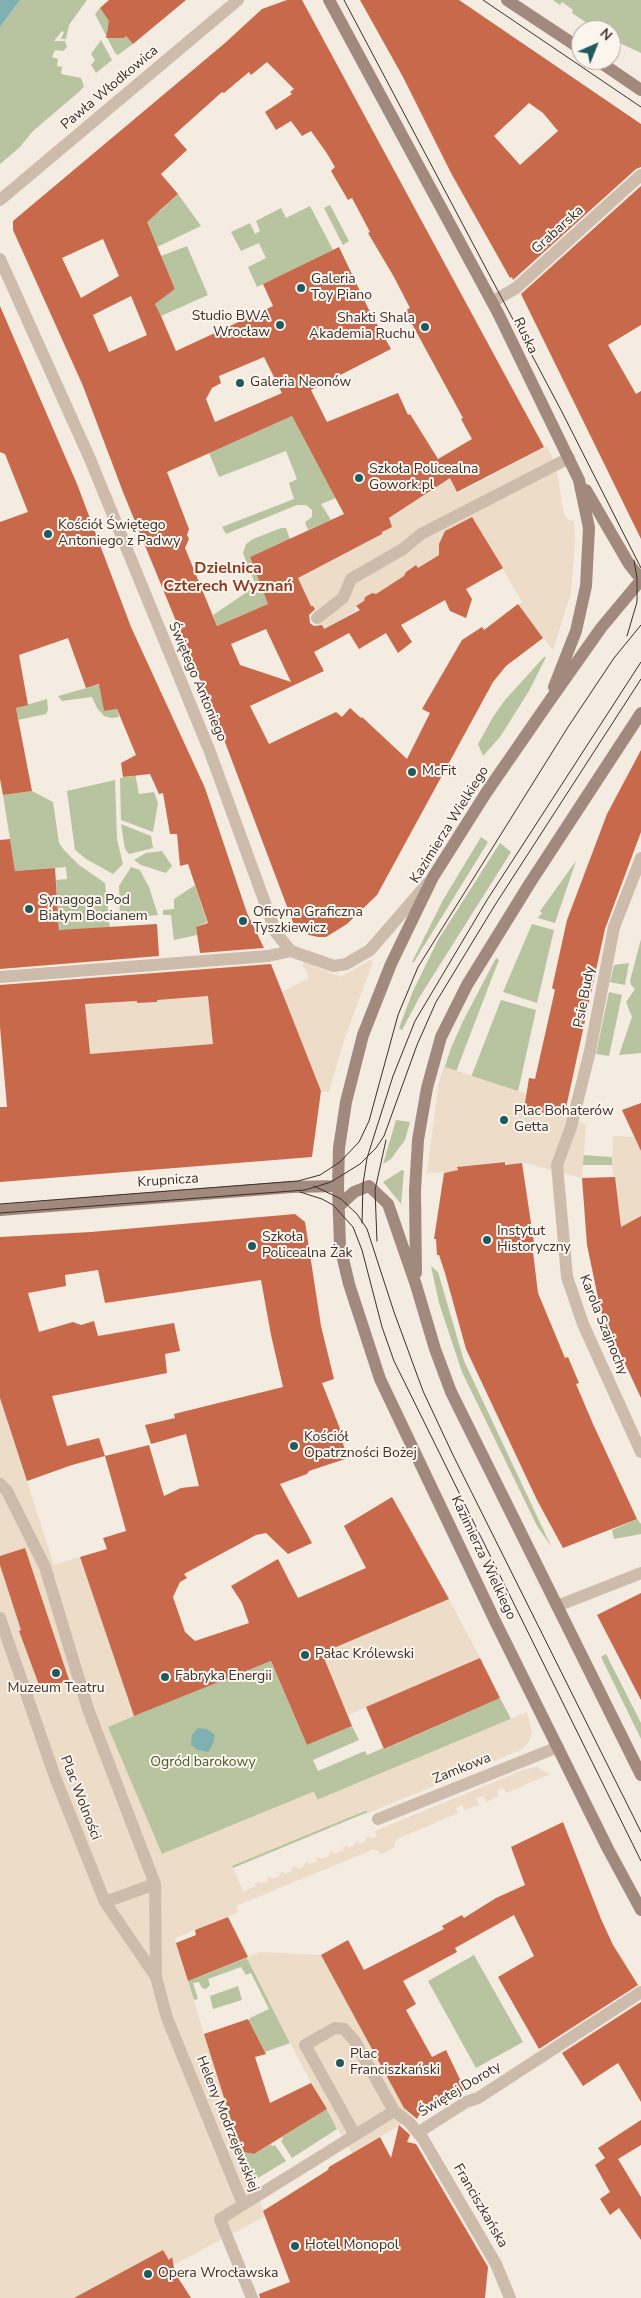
<!DOCTYPE html>
<meta charset="utf-8">
<style>
body{margin:0}
#map{position:relative;width:641px;height:2298px;overflow:hidden;background:#f4ebe1;font-family:"Nunito Sans",sans-serif}
canvas{display:block}
.north{position:absolute;left:571px;top:20px;width:50px;height:50px;box-sizing:border-box;background:#fbf5ee;border:1px solid #aea6a0;border-radius:50%;rotate:44deg;font-size:14px;font-weight:700;line-height:20px;text-align:center;color:#3b302b}
.north::after{content:'';display:block;margin:auto;width:18px;height:22px;background:#1f5a5e;clip-path:polygon(50% 0,100% 100%,50% 72%,0 100%)}
</style>
<div id="map">
<canvas width="641" height="2298"></canvas>
<div class="north">N</div>
</div>
<script>
const ctx = document.querySelector('canvas').getContext('2d');
ctx.lineJoin = 'round';
function fill(path, color) { ctx.fillStyle = color; ctx.fill(path, 'evenodd'); }
const poly = rows => new Path2D(rows.map(r => 'M' + r).join(''));
function strokePath(path, color, width, dash) { ctx.strokeStyle = color; ctx.lineWidth = width; ctx.lineCap = dash ? 'butt' : 'round'; ctx.setLineDash(dash || []); ctx.stroke(path); }
function label(font, color, halo, rows, align = 'center') {
  ctx.font = font + ' "Nunito Sans",sans-serif'; ctx.lineWidth = 4; ctx.setLineDash([]); ctx.textBaseline = 'middle'; ctx.strokeStyle = halo; ctx.fillStyle = color; for (const [text, x, y, turn = 0] of rows) {
    ctx.save(); ctx.translate(x, y); ctx.rotate((+turn || 0) * Math.PI / 180); ctx.textAlign = isNaN(turn) ? turn : align; if (halo) ctx.strokeText(text, 0, 0); ctx.fillText(text, 0, 0); ctx.restore();
  }
}
const green = poly([
 [20,0,87,0,69,25,66,39,61,39,64,32,62,31,54,41,65,41,67,47,63,51,55,50,52,57,58,59,57,66,62,67,61,74,81,78,84,86,80,91,33,131,19,148,0,164,0,27],
 [553,0,641,0,641,53,611,39,611,30,597,30,572,13,573,10,562,2,560,5],
 [100,8,110,22,107,30,110,37,116,38,121,36,123,38,126,36,133,44,118,55,115,53,95,14],
 [101,40,112,60,96,73,91,65,95,60,91,54],
 [178,194,201,226,157,247,145,219,160,211],
 [330,205,349,241,343,245,324,208],
 [310,206,333,250,257,287,248,267,266,258,259,243,241,251,231,232,250,223,255,234,260,231,256,221,281,208,286,218],
 [187,246,208,295,161,316,155,304,175,289,161,256],
 [292,416,336,498,321,504,331,520,308,530,305,522,312,517,312,510,306,505,297,505,226,534,222,527,294,499,289,483,297,479,286,451,219,477,209,453],
 [281,528,286,528,290,539,250,557,268,604,217,626,213,615,256,586,243,553,246,544,253,539],
 [544,657,546,657,529,691,500,737,483,756,478,744,493,717,505,700],
 [101,684,104,711,117,709,119,717,111,718,104,716,97,708,92,697,62,701,58,696],
 [47,699,48,710,46,714,18,720,16,708],
 [135,773,139,794,154,792,158,803,153,832,121,820,120,778,133,776],
 [115,780,117,839,123,864,113,874,86,859,75,850,67,791],
 [32,791,53,802,59,843,64,850,79,865,105,883,110,928,60,938,56,880,67,879,66,867,15,871,3,795],
 [121,824,151,836,153,848,129,854,125,849],
 [481,837,488,842,414,962,412,962,443,900],
 [500,843,511,852,419,998,402,1030,399,1028,413,991,438,940],
 [162,851,172,866,166,873,141,865,134,860,146,853],
 [576,861,555,923,538,918,542,913,540,911],
 [131,867,140,870,149,887,158,915,120,919,119,886],
 [195,885,207,922,196,927,197,935,174,940,171,915,163,915,163,910,174,909,174,899],
 [532,924,554,930,537,1003,503,992],
 [641,939,641,1053,619,1055,632,1017,626,1002,635,989,631,985,630,981],
 [496,958,499,960,493,975,454,1077,438,1087,451,1048,463,1021],
 [629,963,625,985,610,982,614,965],
 [609,992,622,995,609,1056,596,1054],
 [501,1000,536,1010,515,1105,464,1095],
 [396,1120,410,1122,405,1140,391,1159,383,1164],
 [582,1155,612,1157,612,1165,582,1165],
 [402,1170,404,1171,401,1204,383,1182],
 [431,1266,438,1272,464,1361,551,1546,537,1526,521,1493,462,1372,439,1303],
 [637,1519,641,1524,641,1534,614,1539,612,1530],
 [606,1654,641,1723,641,1739,601,1657],
 [271,1661,307,1745,352,1726,359,1740,313,1760,318,1771,365,1751,367,1755,383,1748,385,1749,500,1698,511,1719,317,1800,313,1792,160,1855,106,1727],
 [367,1810,368,1812,233,1868,231,1866],
 [474,1955,523,2042,476,2068,428,1981],
 [247,1958,290,2043,265,2052,249,2021,250,2018,269,2009,251,1973,246,1975,241,1967,208,1979,210,1985,206,1989,202,1988,199,1982,193,1983,198,1999,194,2000,188,1981],
 [238,1986,242,2000,213,2009,210,1996],
 [327,2109,337,2129,292,2158,281,2141,283,2139,282,2137],
 [271,2144,272,2146,275,2145,286,2161,258,2178,251,2176,243,2152,254,2154]
]);
const plaza = poly([
 [547,446,556,465,564,515,569,520,574,521,575,540,571,593,553,650,518,605,522,602,498,561,457,524,443,532,445,536,439,544,440,554,417,569,412,567,406,572,404,576,376,594,372,593,365,597,364,601,356,606,355,611,322,630,312,609,313,606,311,606,298,578,382,534,382,532,391,525,389,519,431,491,448,473,458,493],
 [370,960,373,962,344,1040,329,1092,321,1091,282,992,309,978,303,965,305,962,341,977],
 [210,996,210,1013,215,1044,89,1054,85,1004,137,1001,137,1003,157,1002,157,999],
 [445,1067,527,1094,564,1117,586,1124,582,1178,522,1162,509,1165,505,1161,458,1167,454,1172,427,1173,438,1087],
 [613,1136,635,1137,641,1151,641,1216,621,1227,612,1165],
 [0,1398,54,1565,80,1557,82,1563,134,1716,108,1727,162,1854,314,1792,318,1800,527,1712,532,1733,529,1742,521,1750,368,1813,366,1810,232,1866,243,1891,256,1886,255,1883,259,1882,260,1884,268,1881,267,1878,271,1877,272,1879,280,1876,279,1873,283,1872,285,1874,292,1871,291,1868,296,1866,297,1869,305,1866,304,1863,308,1862,309,1864,317,1861,316,1858,319,1857,321,1859,330,1856,329,1853,332,1851,334,1854,344,1850,343,1847,347,1846,348,1848,355,1845,354,1843,357,1841,359,1844,366,1841,366,1838,370,1836,371,1839,377,1836,375,1831,523,1770,537,1767,550,1774,506,1793,504,1788,497,1790,499,1796,486,1802,483,1796,476,1799,479,1805,465,1810,462,1805,456,1808,458,1813,397,1839,394,1845,395,1847,382,1854,374,1849,236,1906,239,1912,175,1938,204,2034,265,2216,172,2266,163,2250,80,2298,0,2298],
 [449,1599,480,1658,348,1715,322,1652],
 [260,1952,321,1955,411,2119,352,2153,311,2083,247,1958]
]);
const water = poly([
 [0,0,20,0,0,27],
 [198,1728,207,1729,215,1735,213,1744,208,1752,198,1750,191,1745,192,1735]
]);
const building = poly([
 [109,0,186,0,133,44,126,36,124,38,106,38,109,21,100,8],
 [287,0,302,0,544,447,457,492,450,478,389,518,392,527,382,532,382,534,298,578,311,606,313,606,315,609,309,615,310,623,314,626,322,625,324,629,360,610,356,606,364,601,365,597,372,593,376,594,404,576,406,572,416,565,418,568,439,555,439,544,445,531,472,517,503,568,466,589,472,599,466,618,450,611,445,600,401,625,412,642,398,653,386,633,359,649,349,633,314,652,324,671,250,706,269,744,336,712,342,717,350,708,361,718,362,717,407,759,430,713,422,709,462,640,482,627,484,630,518,604,543,638,506,666,493,682,377,895,347,924,326,937,318,937,309,935,297,924,294,925,217,721,123,492,83,386,13,230,13,221,225,43,262,9],
 [267,62,294,89,290,92,292,94,265,112,276,130,291,121,302,136,311,131,326,152,335,167,331,171,348,200,352,198,370,232,368,233,394,277,410,308,405,311,463,418,461,419,472,439,438,459,410,414,408,415,398,393,327,422,311,390,391,349,370,312,339,247,263,284,273,306,176,351,161,316,155,304,175,289,147,222,178,194,161,174,187,150,174,135,222,92,224,93,249,72,251,75],
 [103,239,119,276,81,298,62,258],
 [131,296,147,335,109,352,93,315],
 [264,357,282,393,215,422,206,399,212,388,221,383,219,376],
 [292,416,344,514,250,557,268,604,217,626,185,548,189,539,187,535,189,529,167,472],
 [266,629,291,682,240,665,231,644],
 [360,0,459,0,641,124,641,167,636,169,513,280,512,277,510,278,451,173,403,77],
 [529,103,543,113,558,131,520,165,494,136],
 [641,186,641,325,608,345,636,394,641,391,641,539,521,294],
 [0,306,77,484,131,627,205,788,247,913,264,948,200,953,196,927,208,923,188,864,180,866,177,834,170,834,163,793,159,794,150,774,123,777,121,763,136,755,117,709,104,711,99,684,86,688,68,638,19,655,28,705,16,708,32,791,3,795,0,779,0,522,28,512,5,454,0,452],
 [641,750,641,832,605,929,564,1117,524,1109,529,1078,535,1079,555,990,552,988,567,920,607,814],
 [10,839,15,871,55,868,59,930,157,924,159,956,0,969,0,840],
 [271,964,321,1091,312,1157,0,1182,0,1107,7,1107,0,1027,0,985],
 [208,996,213,1044,90,1054,85,1004,137,1001,137,1003,157,1002,157,1000],
 [641,1103,641,1151,622,1110],
 [505,1162,505,1165,522,1163,534,1243,532,1244,538,1293,565,1358,568,1357,579,1383,576,1384,593,1424,637,1519,563,1548,537,1500,466,1349,445,1273,439,1255,437,1255,436,1239,434,1239,444,1173,458,1170,457,1167],
 [615,1177,621,1227,641,1216,641,1398,601,1312,587,1245,582,1178],
 [295,1214,305,1222,321,1326,334,1379,322,1383,344,1439,342,1441,348,1458,309,1471,307,1474,280,1484,312,1543,288,1554,266,1533,256,1535,184,1574,187,1578,180,1582,173,1597,185,1632,195,1641,249,1623,242,1603,231,1586,278,1559,298,1598,366,1568,344,1526,392,1497,449,1599,322,1653,352,1726,307,1745,271,1661,134,1716,80,1557,107,1549,103,1538,126,1531,105,1456,149,1445,164,1496,181,1488,199,1486,186,1434,151,1444,145,1425,175,1418,174,1414,283,1387,271,1335,261,1280,105,1303,98,1270,65,1275,66,1286,28,1293,39,1332,73,1322,81,1325,94,1321,98,1336,174,1323,180,1351,165,1354,167,1373,52,1396,67,1446,99,1438,105,1456,72,1465,27,1481,0,1398,0,1237,91,1232],
 [25,1548,69,1680,55,1685,55,1687,42,1693,19,1631,21,1630,0,1565,0,1556],
 [641,1593,641,1700,597,1615],
 [480,1658,500,1698,384,1749,366,1707],
 [563,1822,601,1919,613,1945,638,1985,539,2049,498,1977,534,1956,514,1915,455,1948,457,1952,403,1981,416,2004,406,2010,432,2057,446,2050,465,2090,419,2115,417,2119,404,2108,321,1955,348,1940,364,1970,444,1929,442,1926,462,1915,464,1918,496,1898,525,1885,511,1847],
 [228,1917,248,1957,188,1981,176,1943,196,1935,195,1930],
 [641,2002,641,2102,618,2063,583,2086,562,2053],
 [248,2019,266,2054,255,2057,270,2103,311,2083,327,2109,254,2154,243,2152,238,2142,204,2034],
 [641,2120,641,2145,618,2159,641,2197,641,2240,619,2208,610,2215,600,2199,610,2192,595,2165,605,2158,598,2148],
 [399,2125,410,2135,407,2142,416,2144,488,2267,485,2298,260,2298,259,2294,290,2282,263,2211,328,2170,329,2167,380,2137,391,2158],
 [163,2250,169,2260,172,2257,175,2273,191,2298,74,2298]
]);
const street = poly([
 [0,200,238,0],
 [0,259,90,459,210,752,276,933,291,951,334,966,346,964,370,950,428,883],
 [492,302,516,288,641,175],
 [317,618,343,598,351,579,403,549,421,534,569,458],
 [641,858,614,927,590,1051,571,1127,557,1165,567,1277,583,1324,641,1452],
 [0,977,268,956,291,951],
 [0,1484,7,1491,45,1567,88,1709,155,1884,156,1977,167,2018,243,2204],
 [557,1606,641,1573],
 [0,1618,55,1777,105,1902,156,1977],
 [378,1819,558,1747],
 [105,1902,155,1884],
 [419,2132,466,2102,478,2098,641,1992],
 [355,2135,305,2045,335,2028,344,2029,354,2040,394,2111,409,2122,423,2139,496,2264,510,2298],
 [252,2298,220,2219,394,2111]
]);
const secondary = poly([
 [329,0,498,313,579,480,589,528,586,586,576,631,554,687],
 [507,0,581,49],
 [597,60,641,90],
 [586,490,629,564,641,579],
 [641,580,601,628,546,706,486,793,433,877,391,964,363,1035,346,1102,339,1148,338,1186,340,1246,349,1284,380,1379,496,1623,608,1849,641,1910],
 [339,1206,354,1192,369,1186,388,1204,416,1285,435,1349,451,1392,641,1775],
 [0,1210,292,1187,338,1186],
 [416,1273,415,1191,418,1140,427,1088,441,1037,467,985,530,883,641,713]
]);
const tram = poly([
 [344,0,562,412,641,568],
 [483,0,641,107],
 [627,636,637,602,637,578,634,560],
 [314,1186,341,1199,357,1214,367,1229,394,1312,423,1391,453,1455,641,1832],
 [300,1192,322,1199,333,1205,353,1227,362,1250,382,1327,394,1361,641,1861],
 [0,1204,298,1181,320,1175,340,1162,359,1142,369,1121,398,1015,418,967,568,727,614,658,641,625],
 [0,1213,305,1190,331,1182,360,1164,376,1148,384,1136,417,1045,436,1002,495,905,641,679],
 [362,1223,363,1184,367,1158,393,1076,415,1021,487,900,641,662],
 [377,1241,375,1190,386,1140]
]);
const markers = [
 [301,288,5,"#1f5a5e"],
 [280,325,5,"#1f5a5e"],
 [425,327,5,"#1f5a5e"],
 [240,383,5,"#1f5a5e"],
 [359,478,5,"#1f5a5e"],
 [48,534,5,"#1f5a5e"],
 [412,772,5,"#1f5a5e"],
 [29,909,5,"#1f5a5e"],
 [243,921,5,"#1f5a5e"],
 [504,1120,5,"#1f5a5e"],
 [487,1240,5,"#1f5a5e"],
 [252,1246,5,"#1f5a5e"],
 [294,1446,5,"#1f5a5e"],
 [305,1655,5,"#1f5a5e"],
 [56,1673,5,"#1f5a5e"],
 [165,1677,5,"#1f5a5e"],
 [340,2063,5,"#1f5a5e"],
 [295,2246,5,"#1f5a5e"],
 [148,2274,5,"#1f5a5e"]
];
const streetNames = [
 ["Pawła Włodkowica",110,88,-40],
 ["Grabarska",558,230,-42],
 ["Ruska",525,336,65],
 ["Świętego Antoniego",197,682,67],
 ["Kazimierza Wielkiego",450,825,-58],
 ["Psie Budy",585,997,-79],
 ["Krupnicza",168,1181,-4],
 ["Karola Szajnochy",603,1325,68],
 ["Kazimierza Wielkiego",483,1558,65],
 ["Zamkowa",462,1769,-22],
 ["Plac Wolności",80,1798,69],
 ["Świętej Doroty",460,2090,-31],
 ["Heleny Modrzejewskiej",227,2124,68],
 ["Franciszkańska",480,2206,60]
];
const poiNames = [
 ["Galeria",311,280],
 ["Toy Piano",311,296],
 ["Studio BWA",270,317,"right"],
 ["Wrocław",270,333,"right"],
 ["Shakti Shala",415,319,"right"],
 ["Akademia Ruchu",415,335,"right"],
 ["Galeria Neonów",250,383],
 ["Szkoła Policealna",369,470],
 ["Gowork.pl",369,486],
 ["Kościół Świętego",58,526],
 ["Antoniego z Padwy",58,542],
 ["McFit",422,772],
 ["Synagoga Pod",39,901],
 ["Białym Bocianem",39,917],
 ["Oficyna Graficzna",253,913],
 ["Tyszkiewicz",253,929],
 ["Plac Bohaterów",514,1112],
 ["Getta",514,1128],
 ["Instytut",497,1232],
 ["Historyczny",497,1248],
 ["Szkoła",262,1238],
 ["Policealna Żak",262,1254],
 ["Kościół",304,1438],
 ["Opatrzności Bożej",304,1454],
 ["Pałac Królewski",315,1655],
 ["Fabryka Energii",175,1677],
 ["Muzeum Teatru",56,1689,"center"],
 ["Plac",350,2055],
 ["Franciszkański",350,2071],
 ["Hotel Monopol",305,2246],
 ["Opera Wrocławska",158,2274]
];
const parkNames = [
 ["Ogród barokowy",203,1763]
];
const quarterNames = [
 ["Dzielnica",228,569],
 ["Czterech Wyznań",228,587]
];
fill(green, '#b8c4a0');
fill(plaza, '#ecdcc8');
fill(water, '#7fb0b2');
fill(building, '#c8694b');
strokePath(street, '#cdbbac', 12);
strokePath(secondary, '#a18a7d', 12);
strokePath(tram, '#3b302b', 1);
for (const [x, y, r, color] of markers) { const dot = new Path2D(); dot.arc(x, y, r, 0, 2 * Math.PI); ctx.fillStyle = color; ctx.fill(dot); strokePath(dot, '#fbf5ee', 2); }
label('14px', '#3b302b', '#fbf5ee', streetNames);
label('14px', '#3b302b', '#fbf5ee', poiNames, 'left');
label('14px', '#4a5a2e', '#fbf5ee', parkNames);
label('bold 16px', '#8c3b22', '#fbf5ee', quarterNames);
</script>
